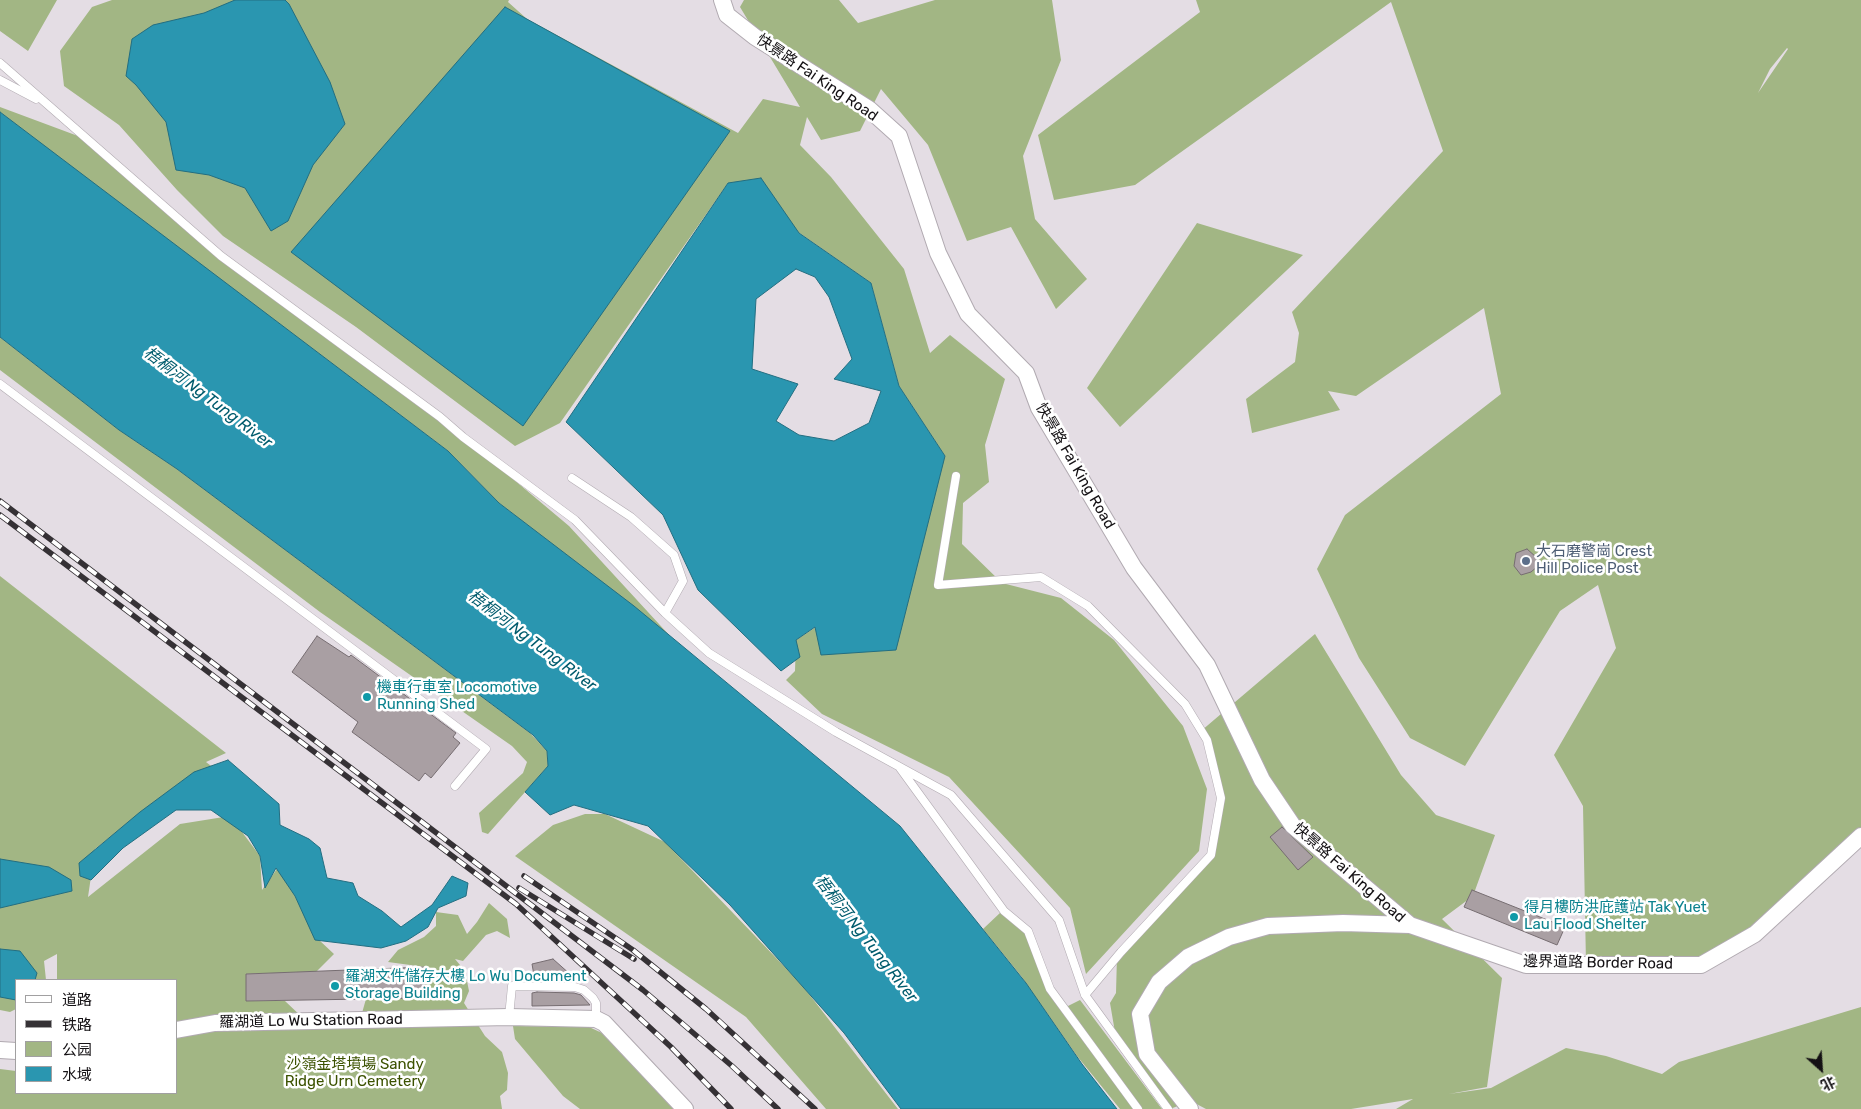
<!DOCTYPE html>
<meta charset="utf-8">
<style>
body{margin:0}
#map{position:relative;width:1861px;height:1109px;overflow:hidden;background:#e4dde4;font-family:Rubik,"Noto Sans SC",sans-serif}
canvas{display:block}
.legend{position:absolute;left:15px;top:979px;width:162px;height:115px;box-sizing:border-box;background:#fff;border:1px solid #a1a0a1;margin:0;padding:6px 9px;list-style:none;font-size:15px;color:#141114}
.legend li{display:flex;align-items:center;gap:10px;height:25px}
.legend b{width:25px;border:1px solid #a1a0a1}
.north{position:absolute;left:1796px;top:1044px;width:50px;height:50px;-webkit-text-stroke:4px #fff;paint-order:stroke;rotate:154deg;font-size:14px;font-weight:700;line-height:20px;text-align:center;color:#141114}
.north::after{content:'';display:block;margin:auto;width:18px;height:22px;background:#141114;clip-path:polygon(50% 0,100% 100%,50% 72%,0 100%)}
</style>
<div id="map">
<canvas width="1861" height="1109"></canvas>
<ul class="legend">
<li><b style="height:6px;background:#fff"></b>道路</li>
<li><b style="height:6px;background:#353135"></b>铁路</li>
<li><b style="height:14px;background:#a2b684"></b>公园</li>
<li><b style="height:14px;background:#2a96b0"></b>水域</li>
</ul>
<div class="north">北</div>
</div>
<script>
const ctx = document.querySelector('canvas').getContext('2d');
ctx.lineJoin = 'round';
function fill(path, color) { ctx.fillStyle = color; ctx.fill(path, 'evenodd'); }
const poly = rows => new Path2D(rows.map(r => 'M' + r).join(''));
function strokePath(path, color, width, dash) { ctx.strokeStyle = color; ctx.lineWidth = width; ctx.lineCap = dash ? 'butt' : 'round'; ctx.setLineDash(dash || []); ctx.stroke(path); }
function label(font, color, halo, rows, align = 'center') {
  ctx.font = font + ' Rubik,"Noto Sans SC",sans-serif'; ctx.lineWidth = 5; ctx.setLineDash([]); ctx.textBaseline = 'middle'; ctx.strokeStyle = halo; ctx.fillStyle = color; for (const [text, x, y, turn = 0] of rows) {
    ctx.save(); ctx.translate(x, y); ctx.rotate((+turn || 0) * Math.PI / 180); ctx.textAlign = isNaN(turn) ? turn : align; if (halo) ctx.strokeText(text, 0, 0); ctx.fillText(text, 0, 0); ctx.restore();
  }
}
const green = poly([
 [0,0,57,0,28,51,0,31],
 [112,0,509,0,508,2,527,19,738,133,763,99,800,107,740,7,744,0,839,0,858,23,935,0,1052,0,1061,60,1023,156,1035,219,1087,279,1056,309,1011,227,967,241,928,145,881,89,860,131,821,140,807,117,800,145,831,177,904,269,930,353,950,335,1005,379,985,445,989,482,963,503,962,544,1002,583,1061,598,1114,640,1183,726,1207,789,1199,851,1086,974,1070,908,949,777,822,714,786,680,795,671,796,640,816,627,945,456,899,386,871,283,728,183,560,423,515,446,356,327,223,236,177,190,119,125,64,86,60,51,92,7],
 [1196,0,1861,0,1861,836,1755,934,1701,965,1586,964,1583,806,1554,755,1616,648,1598,585,1560,611,1465,766,1410,738,1359,658,1317,569,1345,515,1501,394,1484,308,1356,396,1328,391,1340,410,1252,433,1246,399,1295,362,1299,333,1292,312,1443,151,1391,2,1135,185,1054,200,1038,135,1200,12],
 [1787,48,1788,49,1758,93,1770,69],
 [0,107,86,139,181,221,463,437,569,526,670,636,499,503,448,451,60,159,0,112],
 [1197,223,1303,255,1120,427,1087,388],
 [0,337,119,430,177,469,530,733,547,751,548,766,488,834,482,832,479,813,523,773,527,762,512,746,320,612,0,370],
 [0,576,226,753,206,762,243,791,159,799,95,849,88,897,180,824,230,816,260,856,262,890,279,866,319,940,334,954,316,972,246,974,246,1001,285,1001,304,1019,360,1020,366,999,425,998,425,967,388,962,398,950,424,937,436,926,436,912,458,915,467,934,477,922,489,903,507,919,510,938,497,931,486,935,463,961,455,959,465,971,469,991,464,1003,485,1036,502,1052,508,1073,507,1090,500,1096,502,1109,0,1109,0,1069,16,1071,16,1093,176,1093,176,980,57,980,57,954,44,961,46,980,16,980,16,1009,10,1012,0,1010],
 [1315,634,1401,775,1436,815,1495,835,1473,896,1442,919,1502,978,1487,1087,1449,1094,1491,1088,1566,1048,1606,1056,1662,1074,1679,1062,1861,1007,1861,1109,1396,1109,1413,1099,1351,1109,1206,1109,1191,1101,1170,1109,1116,1038,1110,1003,1116,993,1117,956,1212,849,1219,789,1201,731],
 [585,814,605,814,665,842,802,985,898,1109,826,1109,746,1017,515,856,553,825],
 [1001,912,1028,931,1051,996,1137,1109,1120,1109,1077,1056,1021,976,983,929],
 [1080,1000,1162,1109,1139,1109,1064,1008],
 [513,1026,589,1027,602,1033,612,1043,622,1038,684,1109,580,1109,563,1096,515,1039]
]);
const water = poly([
 [235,0,285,0,289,4,330,82,345,124,313,165,288,221,271,231,245,188,209,175,176,170,166,122,136,85,126,76,132,39,153,25,204,13,235,0],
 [505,7,730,131,523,426,291,252,505,7],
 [0,112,448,451,499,503,634,606,900,826,1026,983,1082,1064,1117,1109,901,1109,844,1033,730,905,648,826,574,805,550,815,525,792,548,766,547,751,533,735,177,469,119,430,0,337,0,112],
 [761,178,799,233,871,283,899,386,945,456,896,650,821,655,815,627,796,640,800,657,781,671,698,590,663,515,566,422,728,183,761,178],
 [796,269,815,277,829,297,852,359,834,379,881,391,869,423,834,441,799,435,776,421,798,384,752,369,756,299,796,269],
 [228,760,279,804,280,825,309,839,320,848,327,878,353,883,358,896,382,911,401,927,432,905,452,876,468,883,466,896,438,908,428,927,406,941,381,948,315,940,295,896,276,868,265,888,260,856,248,836,211,810,176,810,123,848,91,880,80,876,79,863,140,812,194,772,228,760],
 [0,859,49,867,71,880,72,891,0,908,0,859],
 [0,949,20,951,37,973,35,980,16,980,16,1000,0,997,0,949]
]);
const building = poly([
 [1527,549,1536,557,1538,566,1531,572,1521,575,1514,566,1516,553,1527,549],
 [317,636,349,657,351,655,456,733,453,737,460,743,431,778,425,773,419,781,352,732,358,722,292,672,317,636],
 [1282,827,1313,857,1298,870,1270,837,1282,827],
 [1472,890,1565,927,1557,945,1464,907,1472,890],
 [553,959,571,975,570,981,535,981,532,964,553,959],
 [425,967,425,998,246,1001,246,974,425,967],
 [537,992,574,993,581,995,590,1005,532,1006,532,993,537,992]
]);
const lane = poly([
 [0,63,221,256,440,417,463,437,575,520,665,613],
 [0,80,36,99],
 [0,384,486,749,455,786],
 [956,476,938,585,1041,577,1088,606,1185,704,1207,740,1221,798,1211,855,1121,952,1085,995],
 [572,478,631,517,674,555,683,581,665,613,709,653,836,732,951,795,1059,920,1085,995,1168,1109],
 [900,768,1004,911,1028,931,1050,989,1138,1109],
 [509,1017,512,986,575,987,584,990,593,998,596,1003,596,1019]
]);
const street = poly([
 [722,0,727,15,755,37,869,109,899,136,938,253,968,314,1026,373,1039,408,1134,568,1207,665,1262,780,1293,826,1410,925],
 [176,1030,215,1023,509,1017,596,1019,604,1023,685,1109],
 [0,1050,16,1051],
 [1190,1109,1147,1054,1140,1014,1159,982,1188,957,1229,937,1268,926,1343,923,1410,925,1526,965,1701,965,1755,934,1861,836]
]);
const rail = poly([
 [0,501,643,990,732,1066,778,1109],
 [0,515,516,904,671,1047,731,1109],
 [524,876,633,950,706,1009,815,1109],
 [519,888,634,959]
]);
const markers = [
 [1526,561,5,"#5c6f8a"],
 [367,697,5,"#0f9aa8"],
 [1514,917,5,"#0f9aa8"],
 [335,986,5,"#0f9aa8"]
];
const streetNames = [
 ["快景路 Fai King Road",817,78,34],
 ["快景路 Fai King Road",1075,466,60],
 ["快景路 Fai King Road",1349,873,41],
 ["邊界道路 Border Road",1598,963,1],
 ["羅湖道 Lo Wu Station Road",311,1021,-1]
];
const serviceNames = [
 ["大石磨警崗 Crest",1536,552],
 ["Hill Police Post",1536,569]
];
const cultureNames = [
 ["機車行車室 Locomotive",377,688],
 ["Running Shed",377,705],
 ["得月樓防洪庇護站 Tak Yuet",1524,908],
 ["Lau Flood Shelter",1524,925],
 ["羅湖文件儲存大樓 Lo Wu Document",345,977],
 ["Storage Building",345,994]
];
const parkNames = [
 ["沙嶺金塔墳場 Sandy",355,1065],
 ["Ridge Urn Cemetery",355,1082]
];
const waterNames = [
 ["梧桐河 Ng Tung River",208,398,37],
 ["梧桐河 Ng Tung River",532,641,37],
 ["梧桐河 Ng Tung River",866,939,52]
];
fill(green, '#a2b684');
fill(water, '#2a96b0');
strokePath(water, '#236e81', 1);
fill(building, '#a99fa3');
strokePath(building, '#766d71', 1);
strokePath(lane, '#b1aab1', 9);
strokePath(street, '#b1aab1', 18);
strokePath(lane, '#fff', 8);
strokePath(street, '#fff', 16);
strokePath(rail, '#353135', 5.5);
strokePath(rail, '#fff', 4, [11]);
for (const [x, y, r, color] of markers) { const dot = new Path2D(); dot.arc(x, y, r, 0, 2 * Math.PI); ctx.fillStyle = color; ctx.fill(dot); strokePath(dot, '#fff', 2); }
label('15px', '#141114', '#fff', streetNames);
label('15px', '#4e5e75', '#fff', serviceNames, 'left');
label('15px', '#0d838f', '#fff', cultureNames, 'left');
label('15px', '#3c5200', '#fff', parkNames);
label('italic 16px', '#005b6d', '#fff', waterNames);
</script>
